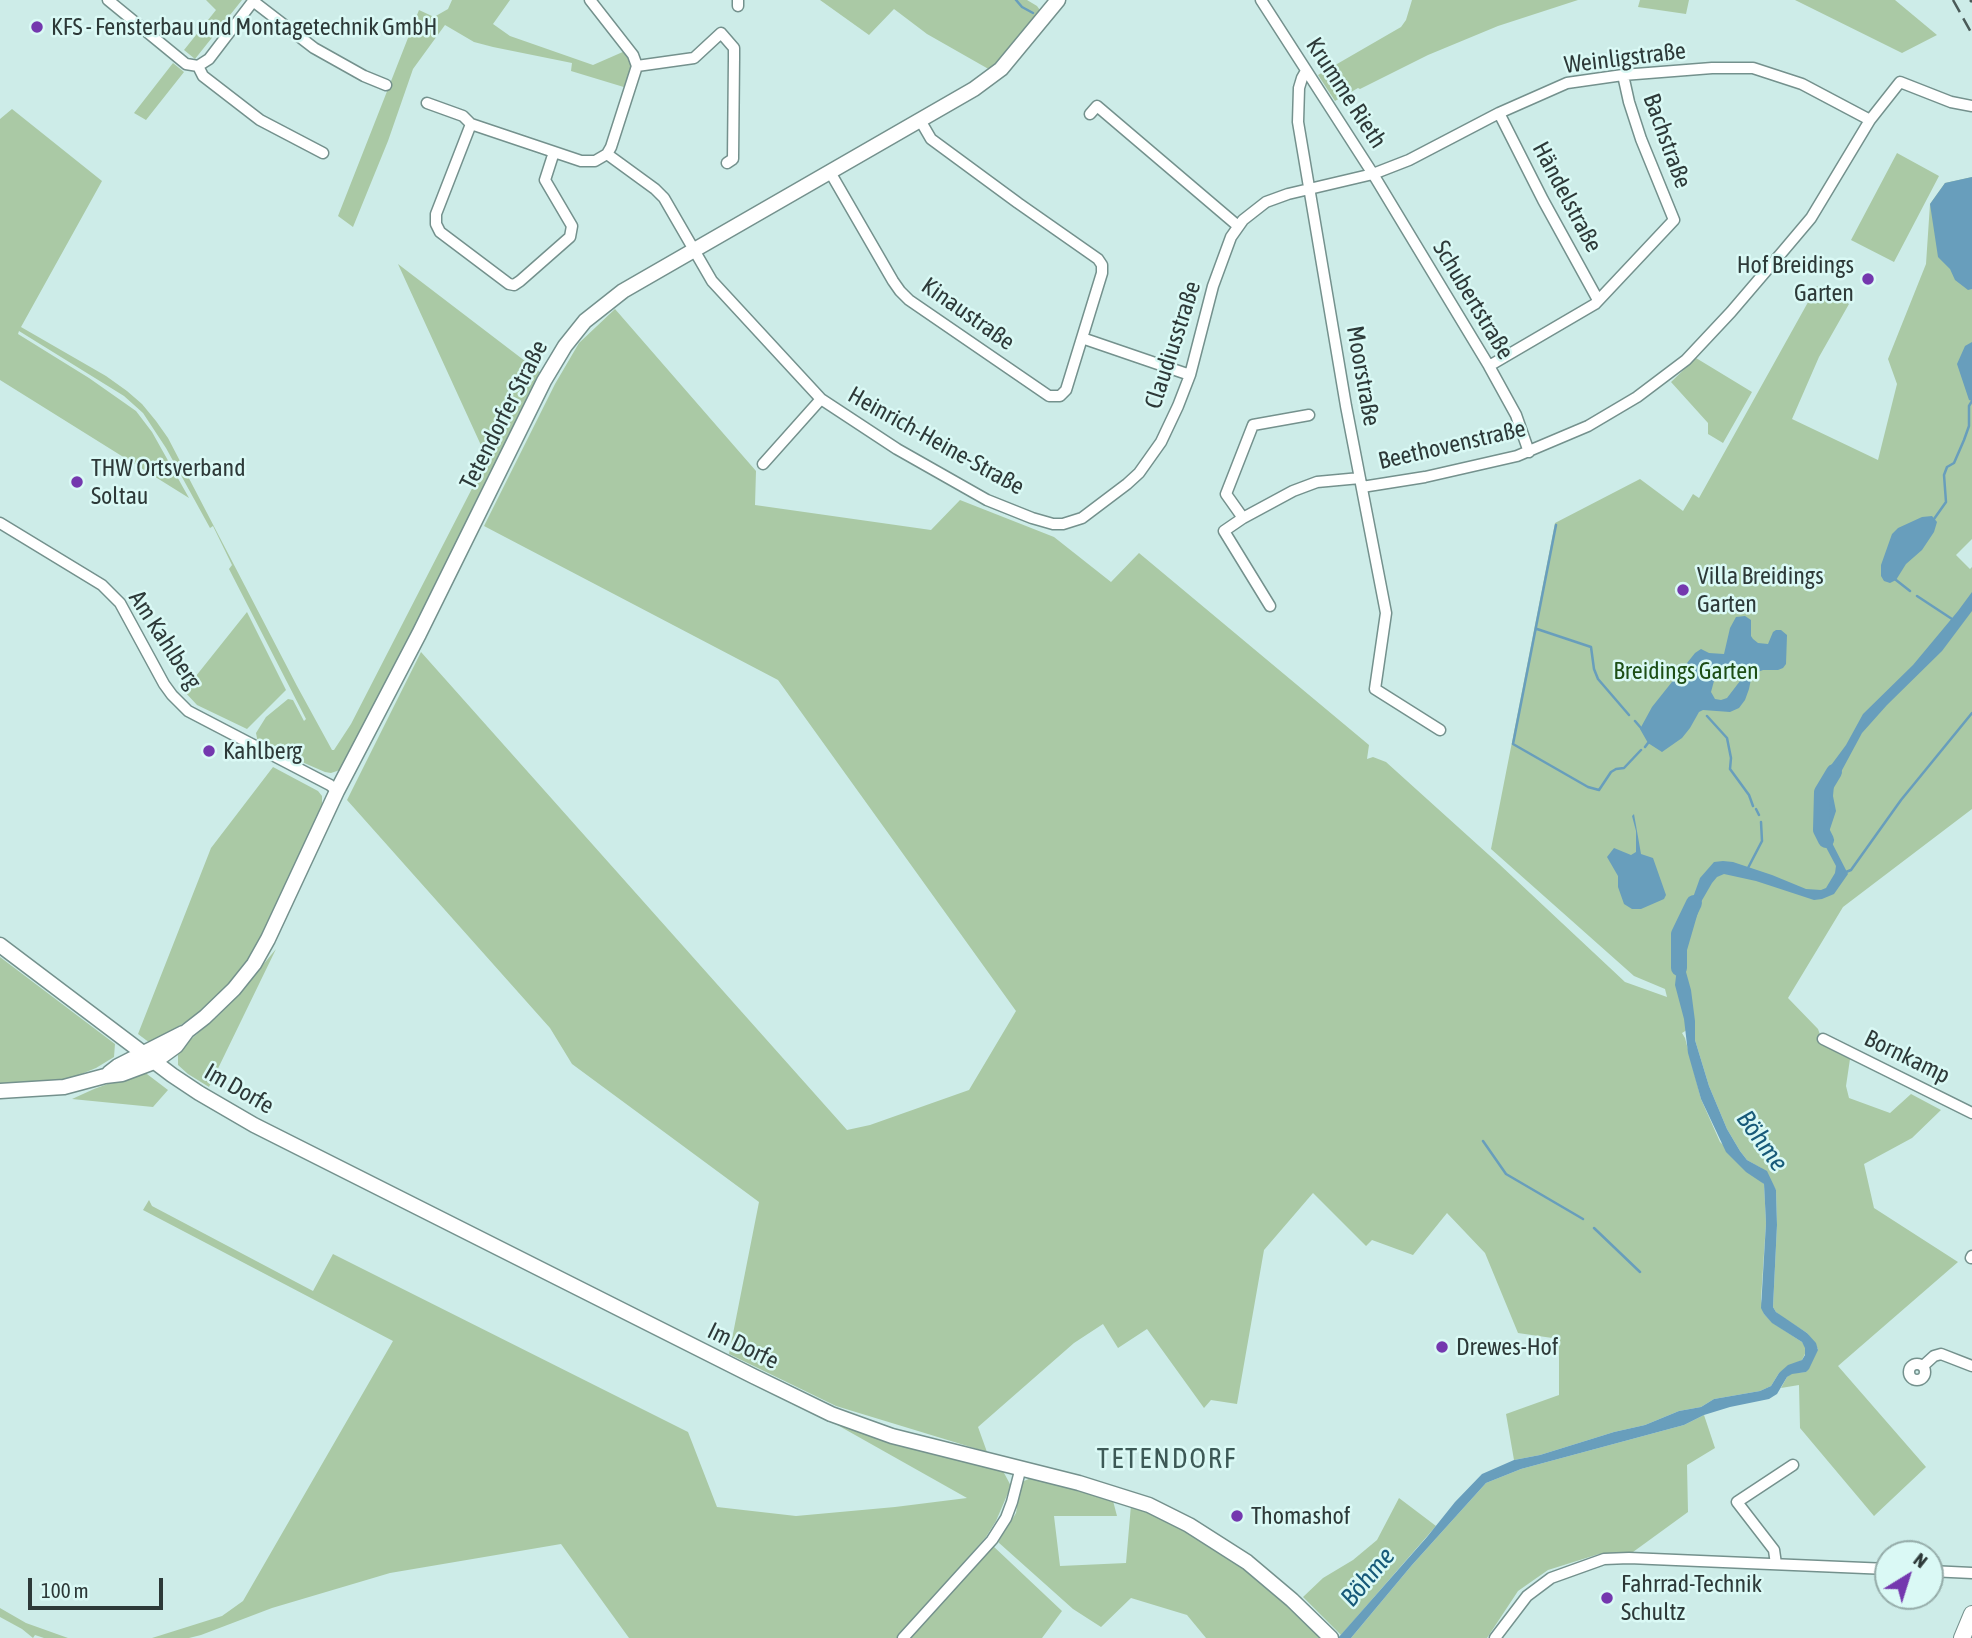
<!DOCTYPE html>
<meta charset="utf-8">
<style>
body{margin:0}
#map{position:relative;width:1972px;height:1638px;overflow:hidden;background:#cdece8;font-family:"Asap Condensed",sans-serif}
canvas{display:block}
.north{position:absolute;left:1874px;top:1540px;width:70px;height:70px;box-sizing:border-box;background:#daf9f5;border:2px solid #95aca9;border-radius:50%;rotate:38deg;font-size:19px;font-weight:700;line-height:28px;text-align:center;color:#2d3938}
.north::after{content:'';display:block;margin:auto;width:24px;height:32px;background:#7438ae;clip-path:polygon(50% 0,100% 100%,50% 72%,0 100%)}
.scale{position:absolute;left:28px;top:1578px;width:135px;height:32px;box-sizing:border-box;border:4px solid #2d3938;border-top:0;padding-left:9px;font-size:21px;line-height:24px;white-space:nowrap;color:#2d3938;-webkit-text-stroke:5px #daf9f5;paint-order:stroke}
</style>
<div id="map">
<canvas width="1972" height="1638"></canvas>
<div class="north">N</div>
<div class="scale">100 m</div>
</div>
<script>
const ctx = document.querySelector('canvas').getContext('2d');
ctx.lineJoin = 'round';
function fill(path, color) { ctx.fillStyle = color; ctx.fill(path, 'evenodd'); }
const poly = rows => new Path2D(rows.map(r => 'M' + r).join(''));
function strokePath(path, color, width, dash) { ctx.strokeStyle = color; ctx.lineWidth = width; ctx.lineCap = dash ? 'butt' : 'round'; ctx.setLineDash(dash || []); ctx.stroke(path); }
function label(font, color, halo, rows, align = 'center') {
  ctx.font = font + ' "Asap Condensed",sans-serif'; ctx.lineWidth = 5; ctx.setLineDash([]); ctx.textBaseline = 'middle'; ctx.strokeStyle = halo; ctx.fillStyle = color; for (const [text, x, y, turn = 0] of rows) {
    ctx.save(); ctx.translate(x, y); ctx.rotate((+turn || 0) * Math.PI / 180); ctx.textAlign = isNaN(turn) ? turn : align; if (halo) ctx.strokeText(text, 0, 0); ctx.fillText(text, 0, 0); ctx.restore();
  }
}
const green = poly([
 [206,0,242,0,195,59,184,50,216,10],
 [452,0,510,0,493,24,510,36,593,65,625,51,634,65,627,88,571,71,572,63,493,47,474,42,445,25,413,69,388,141,353,227,338,216,419,10,434,17,448,9],
 [820,0,1027,0,1037,6,1042,13,992,71,927,34,894,9,869,35],
 [1412,0,1578,0,1498,26,1428,55,1360,89,1358,88,1335,101,1318,75,1401,27,1406,20],
 [1640,0,1689,0,1686,14,1638,7],
 [1795,0,1895,0,1937,35,1902,53],
 [173,63,184,72,146,120,134,113],
 [12,109,102,181,21,327,106,376,127,391,142,404,156,421,168,438,297,686,332,750,334,750,351,724,481,471,485,454,398,264,542,374,385,692,340,770,331,773,325,772,258,743,256,733,266,717,288,699,293,700,304,721,306,719,229,569,232,565,213,526,210,528,166,448,143,413,124,396,19,331,18,334,89,378,136,411,152,432,189,498,0,380,0,119],
 [1897,153,1939,176,1894,262,1851,240],
 [1972,177,1972,539,1956,555,1970,569,1972,567,1972,809,1843,907,1788,998,1818,1029,1822,1040,1850,1059,1846,1086,1849,1098,1890,1113,1911,1094,1941,1110,1912,1138,1864,1164,1874,1208,1958,1262,1838,1366,1926,1467,1874,1516,1800,1428,1799,1385,1781,1388,1787,1377,1792,1373,1806,1372,1818,1349,1807,1333,1782,1317,1776,1312,1773,1307,1777,1225,1776,1190,1761,1168,1747,1160,1740,1151,1727,1129,1709,1086,1695,1040,1695,1025,1682,1033,1685,1038,1701,1099,1720,1142,1764,1184,1766,1223,1761,1299,1764,1314,1773,1323,1802,1342,1806,1348,1805,1354,1802,1360,1779,1373,1771,1386,1760,1391,1714,1399,1701,1407,1679,1411,1645,1425,1614,1432,1540,1455,1514,1460,1506,1414,1559,1395,1559,1339,1518,1333,1485,1253,1447,1213,1413,1255,1372,1240,1366,1246,1313,1193,1264,1250,1237,1404,1211,1400,1204,1408,1147,1329,1118,1348,1103,1324,1074,1343,978,1427,987,1452,836,1406,729,1354,759,1202,572,1064,550,1028,347,800,421,652,847,1130,870,1125,969,1090,1016,1011,778,680,484,526,555,384,579,343,615,309,756,471,755,505,931,530,960,500,1054,537,1111,582,1139,553,1369,745,1367,759,1373,757,1386,762,1499,864,1625,982,1667,997,1665,989,1634,976,1491,849,1555,523,1640,479,1683,511,1693,494,1699,498,1817,286,1849,304,1819,357,1792,419,1878,460,1897,384,1888,359,1926,264,1930,204,1945,183],
 [1696,358,1752,392,1723,443,1708,434,1708,423,1671,382],
 [247,612,286,690,247,729,197,705,184,691],
 [273,767,318,791,322,796,322,808,263,938,250,960,236,978,202,1011,159,1039,150,1043,138,1034,211,848],
 [276,949,209,1087,188,1074,178,1065,178,1055,183,1046,219,1015,243,989],
 [0,957,115,1044,114,1057,96,1068,74,1077,38,1084,0,1083],
 [143,1071,168,1090,153,1107,72,1099,94,1089],
 [149,1200,152,1206,313,1291,333,1254,688,1432,717,1507,796,1516,895,1507,967,1498,832,1422,1003,1471,1011,1486,996,1521,986,1537,940,1590,992,1545,1062,1611,1042,1638,629,1638,561,1544,390,1573,272,1608,201,1635,189,1638,152,1638,222,1616,243,1601,393,1341,143,1210],
 [1704,1415,1715,1448,1687,1465,1688,1512,1633,1552,1599,1554,1548,1570,1518,1591,1487,1638,1351,1638,1412,1565,1486,1483,1521,1469,1684,1425],
 [1033,1477,1112,1497,1117,1516,1054,1516,1060,1566,1126,1563,1131,1505,1187,1531,1243,1568,1284,1602,1322,1638,1206,1638,1187,1615,1131,1598,1101,1627,1073,1609,998,1542,1016,1513,1020,1487,1024,1481],
 [1399,1498,1436,1526,1341,1635,1303,1597,1323,1578,1353,1560,1377,1540],
 [0,1608,26,1623,68,1638,44,1638,35,1635,33,1638,22,1629,0,1617]
]);
const water = poly([
 [1972,177,1972,289,1968,290,1955,280,1950,269,1938,257,1930,204,1945,183],
 [1972,342,1972,401,1969,400,1957,364,1965,346],
 [1932,516,1937,522,1934,532,1922,550,1906,564,1896,580,1890,583,1884,581,1881,576,1881,565,1892,534,1898,528,1922,517],
 [1972,592,1972,611,1942,651,1887,705,1862,733,1834,785,1833,796,1836,811,1828,835,1848,874,1834,894,1822,899,1814,900,1756,881,1724,874,1717,877,1712,883,1701,902,1685,957,1686,972,1691,990,1695,1021,1695,1040,1709,1086,1727,1129,1740,1151,1747,1160,1767,1171,1776,1190,1777,1225,1773,1307,1776,1312,1807,1333,1816,1343,1818,1350,1809,1369,1806,1372,1792,1374,1787,1377,1777,1394,1769,1399,1730,1407,1704,1415,1684,1425,1521,1469,1486,1483,1412,1565,1351,1638,1338,1638,1427,1537,1455,1502,1482,1474,1514,1460,1540,1455,1614,1432,1645,1425,1679,1411,1701,1407,1714,1399,1760,1391,1771,1386,1779,1373,1788,1365,1802,1360,1805,1355,1805,1348,1802,1342,1772,1323,1764,1314,1761,1308,1766,1223,1764,1184,1746,1172,1726,1152,1701,1099,1688,1053,1684,1019,1675,985,1680,942,1686,917,1700,878,1714,862,1723,861,1733,862,1772,875,1806,889,1821,890,1826,888,1835,873,1836,866,1819,834,1823,815,1823,788,1829,768,1846,745,1863,714,1913,665,1958,611],
 [1745,616,1751,620,1751,636,1753,639,1758,643,1768,644,1773,632,1776,630,1781,630,1787,635,1786,664,1783,668,1778,670,1763,670,1755,673,1751,679,1749,689,1745,700,1739,708,1730,712,1703,710,1699,712,1690,728,1682,738,1662,752,1648,743,1640,729,1652,707,1695,653,1701,649,1709,653,1724,654,1730,628,1736,617],
 [1730,664,1741,671,1740,681,1727,698,1721,700,1715,699,1711,692,1714,681,1724,667],
 [1634,814,1641,854,1653,858,1666,895,1664,899,1641,909,1632,909,1624,904,1618,887,1618,876,1607,857,1614,848,1631,855,1636,852,1636,831,1632,816]
]);
const stream = poly([
 [1016,0,1022,7,1033,13],
 [1934,519,1946,502,1944,475,1947,467,1954,463,1964,440,1969,426,1969,406,1972,401],
 [1556,525,1513,744,1588,787,1599,790,1611,772,1616,769,1624,768,1641,750],
 [1896,580,1910,591],
 [1917,596,1952,619],
 [1537,629,1591,647,1594,669,1598,679,1629,715],
 [1707,716,1727,738,1731,758,1730,769,1749,795,1753,806],
 [1635,721,1641,728],
 [1645,747,1648,743],
 [1756,809,1759,815],
 [1748,868,1762,841,1761,822],
 [1846,872,1851,870,1901,800,1972,713],
 [1483,1141,1506,1174,1583,1219],
 [1594,1228,1640,1272]
]);
const river = poly([
 [1826,840,1821,830,1822,792,1834,772],
 [1679,968,1679,934,1694,903]
]);
const minor = poly([
 [108,0,186,64,198,66],
 [590,0,633,55,637,66,611,147,607,154],
 [1261,0,1373,174,1489,366,1516,415,1529,452],
 [253,1,314,48,364,76,386,85],
 [738,6,738,0],
 [198,66,203,76,260,120,323,153],
 [198,66,209,59,254,0],
 [637,66,694,58,721,33,734,48,734,58,733,159,727,163],
 [1306,71,1302,78,1299,88,1298,122,1346,406,1386,613,1375,689,1440,730],
 [427,103,463,116,471,124,581,161,595,161,607,154],
 [1499,113,1543,200,1598,300],
 [1090,114,1097,106,1238,226],
 [471,124,436,214,436,224,440,232,509,284,514,285,520,281,570,237,572,226,545,180,554,152],
 [607,154,655,189,664,198,712,281,821,399,897,449,987,500,1032,518,1053,524,1063,524,1082,518,1127,484,1139,473,1161,442,1178,406,1190,375,1213,286,1231,237,1243,220,1266,202,1288,194,1373,174,1409,160,1499,113,1567,83,1623,75,1712,68,1753,68,1802,84,1870,120],
 [830,172,893,281,900,291,909,300,1049,396,1060,396,1066,390,1102,273,1102,265,1098,259,1018,203,931,139,920,120],
 [1082,338,1190,375],
 [1489,366,1595,304,1674,220,1641,139,1629,102,1623,75],
 [1309,415,1253,425,1226,494,1243,518,1293,491,1317,482,1360,478],
 [763,464,821,399],
 [1362,487,1425,477,1517,456,1588,426,1637,397,1686,360,1731,312,1784,250,1811,218,1870,120,1900,82,1951,102,1972,106],
 [1243,518,1224,531,1270,606],
 [0,523,102,585,120,603,164,684,172,695,188,711,330,785,337,791],
 [1823,1039,1972,1113],
 [1971,1258,1972,1256],
 '1909 1372a8 8 0 1 1 16 0a8 8 0 1 1-16 0Z',
 [1923,1366,1934,1356,1941,1354,1972,1366],
 [1776,1564,1774,1550,1737,1502,1793,1465],
 [1930,1571,1972,1573],
 [903,1638,992,1540,1006,1518,1012,1502,1021,1467],
 [1495,1638,1527,1596,1551,1578,1604,1559,1629,1558,1888,1569]
]);
const tertiary = poly([
 [0,945,172,1075,199,1093,254,1125,753,1376,831,1414,892,1436,1079,1483,1149,1505,1189,1525,1247,1562,1292,1600,1331,1638],
 [109,1073,118,1066,183,1033],
 [0,1091,64,1087,105,1076,122,1074,154,1062,176,1046,187,1031,205,1017,234,989,254,964,268,939,337,791,419,634,544,381,565,346,585,321,623,291,974,89,1001,69,1058,0]
]);
const secondary = poly([
 [1962,1638,1972,1614]
]);
const rail = poly([
 [1953,0,1972,34],
 [1970,0,1972,2]
]);
const markers = [
 [37,27,7,"#7438ae"],
 [1868,279,7,"#7438ae"],
 [77,482,7,"#7438ae"],
 [1683,590,7,"#7438ae"],
 [209,751,7,"#7438ae"],
 [1442,1347,7,"#7438ae"],
 [1237,1516,7,"#7438ae"],
 [1607,1598,7,"#7438ae"]
];
const poiNames = [
 ["KFS - Fensterbau und Montagetechnik GmbH",51,27],
 ["Hof Breidings",1854,265,"right"],
 ["Garten",1854,293,"right"],
 ["THW Ortsverband",91,468],
 ["Soltau",91,496],
 ["Villa Breidings",1697,576],
 ["Garten",1697,604],
 ["Kahlberg",223,751],
 ["Drewes-Hof",1456,1347],
 ["Thomashof",1251,1516],
 ["Fahrrad-Technik",1621,1584],
 ["Schultz",1621,1612]
];
const streetNames = [
 ["Weinligstraße",1625,58,-7],
 ["Krumme Rieth",1346,93,57],
 ["Bachstraße",1667,141,70],
 ["Händelstraße",1567,197,62],
 ["Schubertstraße",1473,300,59],
 ["Kinaustraße",968,314,35],
 ["Claudiusstraße",1173,345,-72],
 ["Moorstraße",1363,376,80],
 ["Tetendorfer Straße",504,415,-63],
 ["Heinrich-Heine-Straße",936,441,29],
 ["Beethovenstraße",1452,445,-13],
 ["Am Kahlberg",165,640,57],
 ["Bornkamp",1907,1057,26],
 ["Im Dorfe",239,1089,30],
 ["Im Dorfe",743,1346,26]
];
const parkNames = [
 ["Breidings Garten",1686,671]
];
const waterNames = [
 ["Böhme",1762,1141,54],
 ["Böhme",1368,1577,-50]
];
const quarterNames = [
 ["TETENDORF",1167,1459]
];
fill(green, '#aac9a5');
fill(water, '#689ebc');
strokePath(stream, '#689ebc', 2.5);
strokePath(river, '#689ebc', 16);
strokePath(minor, '#74918d', 13);
strokePath(tertiary, '#74918d', 17);
strokePath(secondary, '#74918d', 18);
strokePath(minor, '#fff', 10);
strokePath(tertiary, '#fff', 14);
strokePath(secondary, '#fff', 16);
strokePath(rail, '#4a5a58', 2.5, [14, 7]);
for (const [x, y, r, color] of markers) { const dot = new Path2D(); dot.arc(x, y, r, 0, 2 * Math.PI); ctx.fillStyle = color; ctx.fill(dot); strokePath(dot, '#daf9f5', 2.5); }
label('24px', '#2d3938', '#daf9f5', poiNames, 'left');
label('24px', '#2d3938', '#daf9f5', streetNames);
label('24px', '#1d4e15', '#daf9f5', parkNames);
label('italic 26px', '#175a79', '#daf9f5', waterNames);
ctx.letterSpacing = '2px';
label('28px', '#3d5956', '#daf9f5', quarterNames);
ctx.letterSpacing = '0px';
</script>
